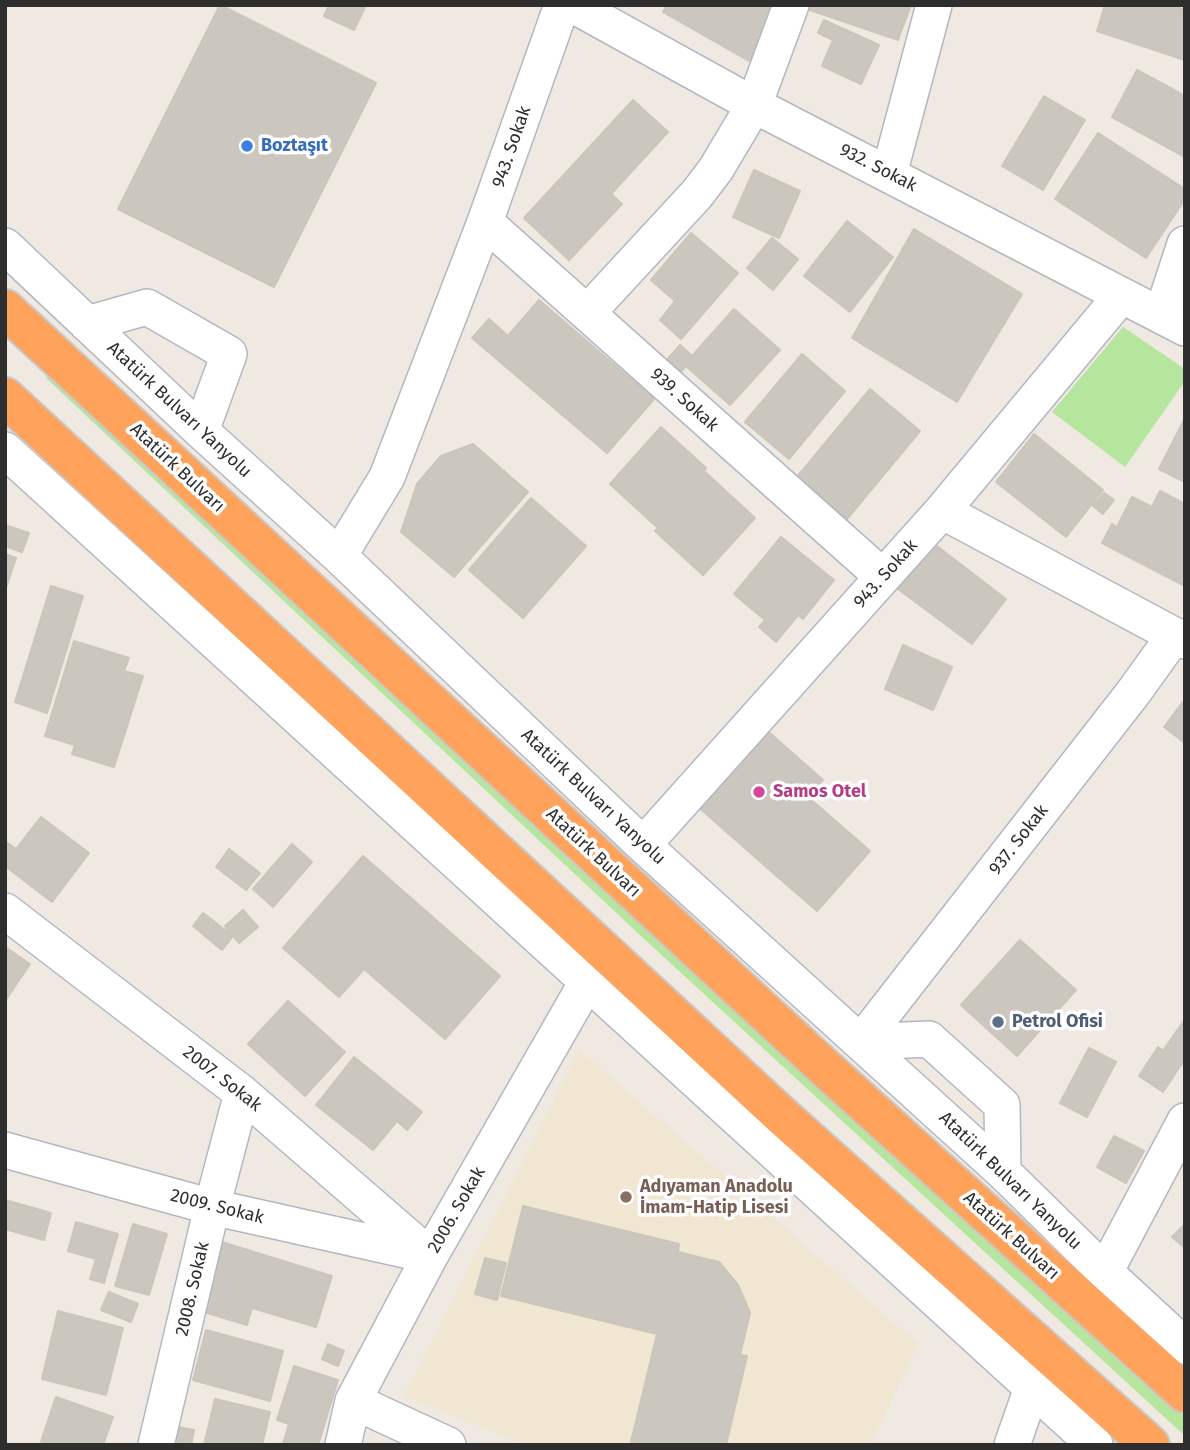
<!DOCTYPE html>
<meta charset="utf-8">
<style>
body{margin:0}
#map{position:relative;width:1190px;height:1450px;overflow:hidden;background:#efe9e1;font-family:"Fira Sans",sans-serif}
canvas{display:block}
.frame{position:absolute;inset:0;border:7px solid #2e2e2e;pointer-events:none}
</style>
<div id="map">
<canvas width="1190" height="1450"></canvas>
<div class="frame"></div>
</div>
<script>
const ctx = document.querySelector('canvas').getContext('2d');
ctx.lineJoin = 'round';
function fill(path, color) { ctx.fillStyle = color; ctx.fill(path, 'evenodd'); }
const poly = rows => new Path2D(rows.map(r => 'M' + r).join(''));
function strokePath(path, color, width, dash) { ctx.strokeStyle = color; ctx.lineWidth = width; ctx.lineCap = dash ? 'butt' : 'round'; ctx.setLineDash(dash || []); ctx.stroke(path); }
function label(font, color, halo, rows, align = 'center') {
  ctx.font = font + ' "Fira Sans",sans-serif'; ctx.lineWidth = 7; ctx.setLineDash([]); ctx.textBaseline = 'middle'; ctx.strokeStyle = halo; ctx.fillStyle = color; for (const [text, x, y, turn = 0] of rows) {
    ctx.save(); ctx.translate(x, y); ctx.rotate((+turn || 0) * Math.PI / 180); ctx.textAlign = isNaN(turn) ? turn : align; if (halo) ctx.strokeText(text, 0, 0); ctx.fillText(text, 0, 0); ctx.restore();
  }
}
const education = poly([
 [579,1050,918,1344,871,1445,527,1445,404,1396]
]);
const green = poly([
 [1123,327,1185,369,1185,381,1125,467,1052,412],
 [58,365,652,926,1185,1417,1185,1436,642,937,46,378]
]);
const building = poly([
 [220,5,376,83,274,287,118,209,220,5],
 [329,5,366,5,354,30,324,16,329,5],
 [667,5,775,5,779,8,749,61,663,12,667,5],
 [801,5,911,5,898,40,801,7,801,5],
 [1105,5,1172,5,1185,10,1185,60,1097,31,1105,5],
 [824,20,879,45,861,84,822,66,833,40,818,33,824,20],
 [1137,70,1185,96,1185,157,1112,117,1137,70],
 [1044,96,1085,120,1043,190,1002,166,1044,96],
 [633,100,668,132,611,194,622,204,569,260,524,218,633,100],
 [1098,133,1185,189,1185,199,1146,258,1055,199,1098,133],
 [754,170,800,191,779,238,733,217,754,170],
 [847,221,893,257,850,312,804,276,847,221],
 [914,229,1022,294,957,402,852,338,914,229],
 [691,233,738,273,681,339,660,320,675,301,651,280,691,233],
 [772,238,798,259,773,290,747,268,772,238],
 [539,300,654,399,607,453,472,338,489,319,508,336,539,300],
 [734,309,780,350,730,405,686,366,672,382,658,370,680,345,692,356,734,309],
 [802,354,845,391,789,459,745,422,802,354],
 [870,389,920,431,847,519,797,477,870,389],
 [1185,418,1185,482,1159,469,1185,418],
 [661,427,706,468,704,471,755,518,703,575,655,531,658,528,610,484,661,427],
 [1034,434,1103,490,1066,537,996,482,1034,434],
 [473,444,528,492,454,577,401,532,417,484,441,456,473,444],
 [1160,491,1185,504,1185,586,1102,543,1112,524,1117,527,1132,497,1152,507,1160,491],
 [1104,493,1114,500,1103,514,1093,506,1104,493],
 [531,498,586,546,523,618,469,570,531,498],
 [5,525,29,533,22,552,5,546,5,525],
 [781,537,834,580,803,619,798,615,776,642,759,627,765,620,734,594,781,537],
 [933,543,1006,599,972,644,898,589,933,543],
 [5,554,16,558,5,591,5,554],
 [51,586,83,596,47,713,15,702,51,586],
 [74,641,129,658,124,671,143,676,114,767,72,754,75,745,45,736,74,641],
 [903,645,952,667,933,710,885,689,903,645],
 [1185,699,1185,743,1164,727,1185,699],
 [763,727,823,780,755,857,695,804,763,727],
 [808,797,870,851,817,911,755,857,808,797],
 [41,817,89,853,52,902,5,866,5,841,16,849,41,817],
 [292,844,312,862,273,907,253,889,292,844],
 [229,849,260,873,246,890,216,867,229,849],
 [363,856,500,976,445,1039,364,969,339,997,283,948,363,856],
 [243,910,258,927,239,943,225,926,243,910],
 [203,913,233,936,222,950,193,926,203,913],
 [1020,940,1076,990,1017,1056,961,1005,1020,940],
 [5,947,30,964,5,1001,5,947],
 [288,1001,345,1052,305,1096,248,1044,288,1001],
 [1185,1019,1185,1059,1163,1092,1139,1076,1158,1047,1163,1051,1185,1019],
 [1089,1048,1116,1062,1087,1117,1060,1103,1089,1048],
 [354,1057,422,1112,407,1130,397,1121,373,1150,316,1105,354,1057],
 [1114,1136,1144,1151,1126,1183,1097,1167,1114,1136],
 [5,1200,51,1213,44,1240,5,1229,5,1200],
 [523,1206,679,1244,678,1252,719,1262,738,1285,750,1313,740,1355,747,1356,726,1445,642,1445,631,1442,657,1334,501,1296,523,1206],
 [76,1222,118,1234,104,1283,90,1279,96,1259,68,1251,76,1222],
 [133,1224,167,1234,149,1295,115,1286,133,1224],
 [1185,1224,1185,1248,1172,1237,1185,1224],
 [212,1239,332,1276,316,1327,252,1308,247,1325,191,1308,212,1239],
 [485,1258,506,1263,497,1300,475,1294,485,1258],
 [109,1292,138,1304,131,1322,101,1310,109,1292],
 [58,1311,123,1328,106,1395,42,1379,58,1311],
 [206,1330,283,1351,270,1401,193,1380,206,1330],
 [328,1344,344,1351,338,1366,322,1359,328,1344],
 [294,1366,338,1380,318,1445,283,1444,289,1424,277,1420,294,1366],
 [56,1397,113,1417,103,1445,50,1445,41,1442,56,1397],
 [215,1399,270,1412,262,1445,204,1445,215,1399],
 [168,1425,194,1430,191,1445,168,1445,168,1425]
]);
const minor = poly([
 [573,5,754,105,1185,328],
 [889,174,934,5],
 [485,222,883,577],
 [5,246,201,431,339,556,643,845,1003,1172,1105,1272,1185,1346],
 [587,313,697,194,716,169,754,105,791,5],
 [1162,314,1185,244],
 [87,324,147,307,229,354,201,431],
 [5,450,1095,1445],
 [942,511,1185,641],
 [339,556,387,477,485,222,562,5],
 [643,845,942,511,1121,296],
 [5,911,242,1093,430,1256],
 [861,1042,1133,693,1174,636],
 [861,1042,929,1039,1002,1105,1003,1172],
 [5,1150,212,1207,427,1255],
 [1105,1272,1185,1121],
 [353,1401,448,1445],
 [156,1445,212,1207,242,1093],
 [343,1445,353,1401,430,1256,587,982],
 [1012,1445,1032,1388]
]);
const highway = poly([
 [5,309,825,1068,1185,1393],
 [5,397,782,1116,1150,1445]
]);
const markers = [
 [247,146,7,"#3f7fe0"],
 [759,792,7,"#d1479c"],
 [998,1022,7,"#5c6f8a"],
 [626,1197,7,"#8d6e63"]
];
const shopNames = [
 ["Boztaşıt",261,146]
];
const streetNames = [
 ["943. Sokak",512,147,-71],
 ["932. Sokak",878,168,27],
 ["939. Sokak",684,400,42],
 ["Atatürk Bulvarı Yanyolu",179,410,43],
 ["Atatürk Bulvarı",177,468,43],
 ["943. Sokak",886,574,-48],
 ["Atatürk Bulvarı Yanyolu",593,797,43],
 ["937. Sokak",1019,840,-52],
 ["Atatürk Bulvarı",593,853,43],
 ["2007. Sokak",222,1079,38],
 ["Atatürk Bulvarı Yanyolu",1010,1181,44],
 ["2009. Sokak",217,1207,14],
 ["2006. Sokak",457,1210,-60],
 ["Atatürk Bulvarı",1011,1236,42],
 ["2008. Sokak",193,1289,-77]
];
const hotelNames = [
 ["Samos Otel",773,792]
];
const serviceNames = [
 ["Petrol Ofisi",1012,1022]
];
const educationNames = [
 ["Adıyaman Anadolu",640,1187],
 ["İmam-Hatip Lisesi",640,1208]
];
fill(education, '#f0e6d1');
fill(green, '#b6e59e');
fill(building, '#cbc7bf');
strokePath(building, '#cbc5ba', 2);
strokePath(minor, '#b4b7c1', 38);
strokePath(highway, '#c9c9c9', 42);
strokePath(minor, '#fff', 35);
strokePath(highway, '#ffa35c', 38);
for (const [x, y, r, color] of markers) { const dot = new Path2D(); dot.arc(x, y, r, 0, 2 * Math.PI); ctx.fillStyle = color; ctx.fill(dot); strokePath(dot, '#fff', 2.5); }
label('bold 18px', '#366cbe', '#fff', shopNames, 'left');
label('18px', '#2e2e2e', '#fff', streetNames);
label('bold 18px', '#b23c85', '#fff', hotelNames, 'left');
label('bold 18px', '#4e5e75', '#fff', serviceNames, 'left');
label('bold 18px', '#785e54', '#fff', educationNames, 'left');
</script>
